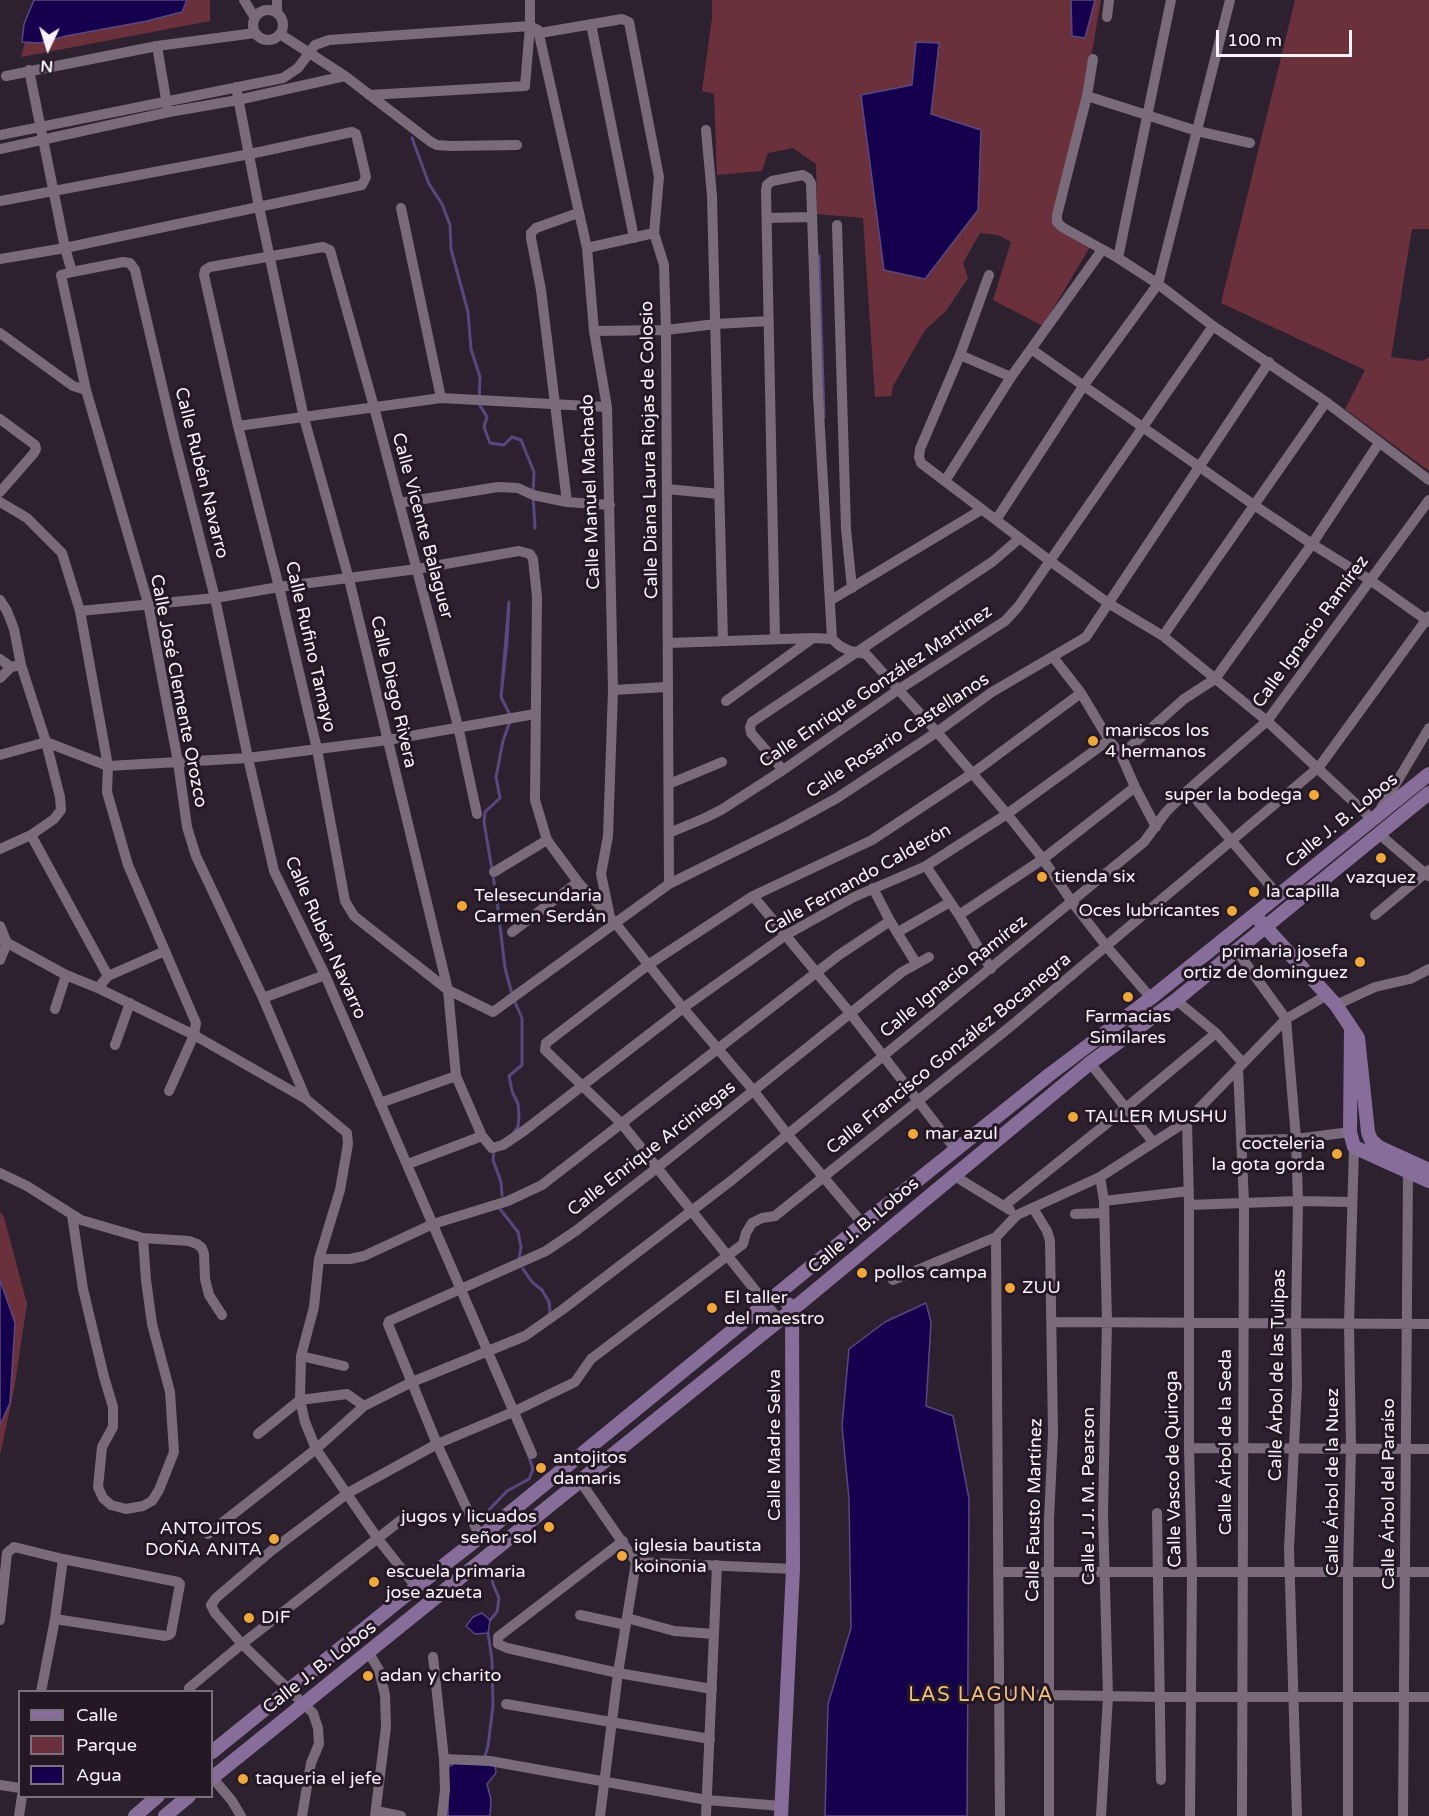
<!DOCTYPE html>
<meta charset="utf-8">
<style>
body{margin:0}
#map{position:relative;width:1429px;height:1816px;overflow:hidden;background:#2e212f;font-family:"Varela Round",sans-serif}
canvas{display:block}
.legend{position:absolute;left:18px;top:1690px;width:195px;height:108px;box-sizing:border-box;background:#241825;border:2px solid #7a6f7a;margin:0;padding:8px 10px;list-style:none;font-size:18px;color:#faf1fa}
.legend li{display:flex;align-items:center;gap:12px;height:30px}
.legend b{width:30px;border:2px solid #7a6f7a}
.north{position:absolute;left:18px;top:18px;width:60px;height:60px;-webkit-text-stroke:4px #241825;paint-order:stroke;rotate:184deg;font-size:16px;font-weight:700;line-height:24px;text-align:center;color:#faf1fa}
.north::after{content:'';display:block;margin:auto;width:21px;height:27px;background:#faf1fa;clip-path:polygon(50% 0,100% 100%,50% 72%,0 100%)}
.scale{position:absolute;left:1216px;top:30px;width:136px;height:27px;box-sizing:border-box;border:3px solid #faf1fa;border-top:0;padding-left:8px;font-size:18px;line-height:21px;white-space:nowrap;color:#faf1fa;-webkit-text-stroke:4px #241825;paint-order:stroke}
</style>
<div id="map">
<canvas width="1429" height="1816"></canvas>
<ul class="legend">
<li><b style="height:8px;background:#876e9a"></b>Calle</li>
<li><b style="height:16px;background:#6a313d"></b>Parque</li>
<li><b style="height:16px;background:#14004c"></b>Agua</li>
</ul>
<div class="north">N</div>
<div class="scale">100 m</div>
</div>
<script>
const ctx = document.querySelector('canvas').getContext('2d');
ctx.lineJoin = 'round';
function fill(path, color) { ctx.fillStyle = color; ctx.fill(path, 'evenodd'); }
const poly = rows => new Path2D(rows.map(r => 'M' + r).join(''));
function strokePath(path, color, width, dash) { ctx.strokeStyle = color; ctx.lineWidth = width; ctx.lineCap = dash ? 'butt' : 'round'; ctx.setLineDash(dash || []); ctx.stroke(path); }
function label(font, color, halo, rows, align = 'center') {
  ctx.font = font + ' "Varela Round",sans-serif'; ctx.lineWidth = 6; ctx.setLineDash([]); ctx.textBaseline = 'middle'; ctx.strokeStyle = halo; ctx.fillStyle = color; for (const [text, x, y, turn = 0] of rows) {
    ctx.save(); ctx.translate(x, y); ctx.rotate((+turn || 0) * Math.PI / 180); ctx.textAlign = isNaN(turn) ? turn : align; if (halo) ctx.strokeText(text, 0, 0); ctx.fillText(text, 0, 0); ctx.restore();
  }
}
const green = poly([
 [36,0,210,0,210,21,21,57],
 [712,0,1101,0,1075,152,1057,226,1091,245,1043,326,993,300,1011,242,998,235,980,233,963,263,968,278,946,311,925,330,893,386,891,396,875,397,863,218,817,214,816,164,793,148,768,153,762,171,717,175,714,94,702,91,712,18],
 [1295,0,1429,0,1429,229,1412,229,1391,357,1422,361,1429,357,1429,471,1345,409,1365,370,1221,303],
 [0,1211,4,1217,27,1304,14,1390,0,1455]
]);
const water = poly([
 [34,0,187,0,182,12,147,21,66,36,40,43,22,42,24,24,34,0],
 [1071,0,1095,0,1085,38,1072,36,1071,0],
 [916,42,939,43,931,114,981,130,978,210,925,279,884,270,861,95,912,85,916,42],
 [0,1280,15,1323,10,1403,0,1425,0,1280],
 [926,1303,931,1322,926,1406,953,1416,969,1499,967,1816,825,1816,828,1704,851,1628,849,1499,842,1426,849,1349,885,1322,926,1303],
 [482,1613,490,1620,488,1633,475,1634,466,1626,473,1617,482,1613],
 [459,1761,495,1765,496,1773,487,1784,491,1800,490,1816,448,1816,448,1767,459,1761]
]);
const stream = poly([
 [412,138,429,184,442,204,450,225,451,249,468,312,471,349,480,377,479,404,487,417,484,427,490,443,504,445,512,437,521,440,534,472,533,495,535,528],
 [819,256,824,417],
 [501,697,509,602,507,641,501,697,510,715],
 [510,721,503,741,496,777,500,798,485,812,484,822,497,900,505,968,512,994],
 [514,1132,518,1127,519,1114,518,1104,512,1091,509,1076,522,1065,522,1018,514,1000],
 [494,1151,493,1160,501,1182,502,1195],
 [500,1209,518,1232,521,1247,519,1259],
 [523,1269,532,1282,542,1290,549,1302,550,1313],
 [486,1513,507,1491,529,1479,533,1469,529,1457],
 [489,1566,493,1584,499,1598,497,1612,490,1620],
 [484,1759,488,1746,493,1706,492,1660,488,1633]
]);
const street = poly([
 [244,0,255,18],
 '253 25a15 15 0 1 1 30 0a15 15 0 1 1-30 0Z',
 [277,12,277,0],
 [1107,17,1109,0],
 [591,24,634,238],
 [540,33,622,19,629,22,659,177,654,233,664,265,666,330,669,884],
 [280,34,345,76,431,142,437,145,450,146,517,145],
 [157,46,167,105],
 [1093,59,1087,96,1057,215,1057,222,1062,227,1118,258,1158,284,1213,326,1326,402,1429,480],
 [29,70,65,248,72,272,61,275,86,390,148,603,178,762,187,827,196,856,263,998,306,1099],
 [6,76,157,46,255,33],
 [236,87,259,207,304,418,349,579,448,990,456,1076,482,1136,492,1148,503,1145,525,1130,683,1008,786,935,854,897,926,866,1007,814,1109,740],
 [369,95,525,86,530,26,530,0],
 [1087,96,1197,131,1250,143],
 [706,130,712,196,723,641],
 [0,135,283,78,298,68,315,45,329,40,530,26,538,30,587,248,594,331,607,407,613,690,608,836,601,874,610,917],
 [0,149,169,112,238,100,345,76],
 [0,201,250,154,352,132,356,134,366,177,362,185,65,248,0,259],
 [401,208,441,398],
 [767,218,812,217],
 [837,225,846,529,852,588],
 [587,248,654,233],
 [1118,258,1171,0],
 [72,272,123,262,130,263,135,270,174,437,215,598,248,758,274,871,325,975,532,1454],
 [989,275,960,355,920,449,919,457,921,463,1050,561,1108,603,1163,636,1267,721,1373,820],
 [594,331,666,330,716,324,769,321],
 [0,333,73,386,86,390],
 [1031,349,1254,505,1312,544,1370,580,1429,622],
 [960,355,1011,377],
 [0,419,35,445,36,449,34,453,0,492],
 [238,426,441,398,607,407],
 [945,481,1011,377,1102,250],
 [667,489,719,494],
 [0,502,27,518,62,553,80,611,108,766,107,792,128,865,196,1023,194,1035,169,1091],
 [567,502,541,290,531,238,531,233,536,228,578,213],
 [399,503,498,487,518,488,533,495,567,502,610,505],
 [996,520,1084,385,1158,284,1230,0],
 [0,600,7,611,14,629,21,665,46,742,60,797,61,810,54,819,31,835,0,849],
 [831,600,981,510],
 [80,611,215,598,279,587,417,569,519,551,530,554,533,559,537,597,535,800,547,840,578,882,616,924,683,1008,753,1090,788,1135,863,1224],
 [1163,636,1326,402],
 [775,639,766,190,767,185,772,181,803,175,808,178,811,183,818,395,832,639,840,646,850,651,866,654,937,732,1007,814,1043,859,1072,902,1107,947,1151,998],
 [669,643,813,638,832,639],
 [1053,657,1081,693,1109,740,1121,755,1135,787,1156,827],
 [0,659,11,667,21,665],
 [0,678,11,667],
 [613,690,667,687],
 [726,701,813,638],
 [0,755,46,742,108,766,248,758,388,740,535,714],
 [1121,755,1184,699,1215,679,1312,544,1379,443],
 [783,770,751,733,750,727,752,722,992,562,1020,538],
 [669,784,722,762],
 [1188,790,1278,895],
 [1380,810,1429,728],
 [477,814,458,726,374,407,330,250,323,247,210,267,205,270,204,275,238,426,279,587,317,749,345,901,354,916,448,990,493,1012,669,884,786,826,837,798,937,732,992,692,1086,637,1269,362],
 [669,833,705,818,721,810,783,770,898,690,1005,621,1018,607,1213,326],
 [1378,833,1428,876],
 [31,835,108,976,98,988],
 [926,866,959,915,991,969],
 [494,872,547,840],
 [873,888,890,921,916,963],
 [753,896,850,1013,956,1150],
 [959,915,1043,859,1135,787],
 [1375,915,1429,870],
 [0,926,7,943,0,960],
 [512,932,578,882],
 [898,932,950,902],
 [0,939,66,975,98,988,194,1035,306,1099,347,1133,348,1144,340,1190,319,1259,314,1307,301,1356,300,1400,305,1422,316,1449,378,1539,416,1587],
 [1236,950,1286,1019,1296,1139,1298,1201,1296,1323,1297,1385,1289,1549,1297,1816],
 [108,976,165,951],
 [263,998,325,975],
 [1176,1000,1216,1033,1243,1063],
 [1336,1005,1375,987,1410,979,1429,969],
 [55,1009,66,975],
 [115,1045,130,1003],
 [1090,1063,1153,1142],
 [1238,1068,1244,1203,1242,1816],
 [380,1103,456,1076],
 [1187,1121,1189,1205,1189,1448,1192,1573,1190,1816],
 [1241,1140,1296,1139,1350,1132],
 [408,1164,482,1136],
 [0,1173,27,1186,81,1220,143,1238,189,1241,197,1244,202,1248,204,1254,205,1279,209,1295,222,1315],
 [953,1175,1010,1210],
 [1100,1177,1104,1201,1107,1321,1103,1514,1108,1696,1101,1816],
 [1104,1201,1189,1191],
 [1189,1205,1298,1201,1352,1202],
 [1004,1206,1126,1108,1216,1033],
 [1033,1208,1047,1231,1050,1241,1053,1434,1049,1520,1049,1816],
 [1075,1214,1104,1213],
 [72,1215,83,1289,104,1377,113,1407,113,1427,102,1447,98,1487,103,1498,111,1505,126,1509,143,1506,152,1501,159,1490,174,1452,170,1392,152,1324,146,1280,143,1238],
 [996,1237,1000,1816],
 [319,1259,350,1259,364,1256,433,1224,508,1201,542,1185,839,955,890,921],
 [893,1280,996,1237,1017,1215,1100,1177,1187,1121,1286,1019,1327,995],
 [779,1320,622,1124,545,1050,546,1043,648,965,753,896,872,840,973,773,1081,693],
 [1052,1322,1429,1324],
 [301,1356,344,1366],
 [258,1434,300,1400,347,1394,364,1406,412,1382,525,1336,562,1310,732,1180,1144,842,1166,812,1188,790,1267,721,1429,500],
 [1189,1448,1429,1449],
 [580,1481,636,1562],
 [1157,1513,1161,1780],
 [208,1534,316,1449,364,1406],
 [480,1537,437,1444,388,1324,389,1321,546,1251,577,1230,658,1167,902,972,929,957],
 [623,1541,498,1637,498,1644,507,1648,618,1673,712,1689],
 [636,1562,793,1569],
 [998,1572,1429,1572],
 [580,1615,626,1625],
 [627,1618,674,1631,714,1634],
 [0,1620,7,1553,14,1547,63,1559,178,1582,180,1584,171,1633,169,1635,165,1636,55,1619],
 [369,1653,379,1670,385,1695,386,1727,375,1816],
 [433,1657,444,1759,445,1790,442,1816],
 [189,1688,242,1644,405,1517],
 [41,1692,55,1619,63,1559],
 [999,1694,1160,1697,1429,1697],
 [506,1704,710,1739],
 [444,1759,490,1761,707,1800,781,1806],
 [212,1777,232,1801,241,1816],
 [0,1785,20,1788],
 [376,1811,401,1816],
 [19,1816,22,1796],
 [302,1816,311,1763,319,1744,318,1728,313,1713,242,1644,215,1613,211,1605,216,1598,271,1551,348,1493,437,1444,513,1412,575,1382,591,1359,743,1244,746,1233,752,1223,762,1218,775,1216,1011,1026,1319,767,1429,616],
 [600,1816,618,1673,636,1562],
 [706,1816,717,1565],
 [1348,1816,1348,1573,1351,1448,1349,1323,1354,1147],
 [1403,1816,1408,1171]
]);
const secondary = poly([
 [1260,921,1336,1005,1358,1038,1368,1132,1371,1140,1379,1147,1429,1170],
 [1351,1028,1350,1132,1354,1147,1429,1181],
 [212,1752,416,1587,480,1537,863,1224,1049,1075,1151,998,1429,774],
 [212,1778,792,1310,1090,1063,1176,1000,1429,793],
 [135,1816,158,1796],
 [165,1816,189,1796],
 [781,1816,793,1569,792,1310,788,1304]
]);
const markers = [
 [1093,741,6,"#eea83c"],
 [1314,795,6,"#eea83c"],
 [1381,858,6,"#eea83c"],
 [1042,877,6,"#eea83c"],
 [1254,892,6,"#eea83c"],
 [462,906,6,"#eea83c"],
 [1232,911,6,"#eea83c"],
 [1360,962,6,"#eea83c"],
 [1128,997,6,"#eea83c"],
 [1073,1117,6,"#eea83c"],
 [913,1134,6,"#eea83c"],
 [1337,1154,6,"#eea83c"],
 [862,1273,6,"#eea83c"],
 [1010,1288,6,"#eea83c"],
 [712,1308,6,"#eea83c"],
 [541,1468,6,"#eea83c"],
 [549,1527,6,"#eea83c"],
 [274,1539,6,"#eea83c"],
 [622,1556,6,"#eea83c"],
 [374,1582,6,"#eea83c"],
 [249,1618,6,"#eea83c"],
 [368,1676,6,"#eea83c"],
 [243,1779,6,"#eea83c"]
];
const streetNames = [
 ["Calle Diana Laura Riojas de Colosio",650,450,-91],
 ["Calle Rubén Navarro",201,473,76],
 ["Calle Manuel Machado",591,492,-92],
 ["Calle Vicente Balaguer",422,526,75],
 ["Calle Ignacio Ramírez",1311,632,-54],
 ["Calle Rufino Tamayo",310,647,77],
 ["Calle Enrique González Martínez",876,687,-34],
 ["Calle José Clemente Orozco",178,691,79],
 ["Calle Diego Rivera",393,692,77],
 ["Calle Rosario Castellanos",898,736,-33],
 ["Calle J. B. Lobos",1342,821,-39],
 ["Calle Fernando Calderón",858,880,-29],
 ["Calle Rubén Navarro",325,938,66],
 ["Calle Ignacio Ramírez",954,977,-39],
 ["Calle Francisco González Bocanegra",949,1054,-39],
 ["Calle Enrique Arciniegas",652,1149,-38],
 ["Calle J. B. Lobos",864,1226,-40],
 ["Calle Árbol de las Tulipas",1278,1375,-89],
 ["Calle Árbol de la Seda",1226,1442,-90],
 ["Calle Madre Selva",775,1445,-90],
 ["Calle Vasco de Quiroga",1174,1469,-91],
 ["Calle Árbol de la Nuez",1333,1482,-90],
 ["Calle Árbol del Paraíso",1389,1494,-90],
 ["Calle J. J. M. Pearson",1089,1496,-90],
 ["Calle Fausto Martínez",1035,1510,-89],
 ["Calle J. B. Lobos",320,1668,-38]
];
const poiNames = [
 ["mariscos los",1105,731],
 ["4 hermanos",1105,752],
 ["super la bodega",1302,795,"right"],
 ["tienda six",1054,877],
 ["vazquez",1381,878,"center"],
 ["la capilla",1266,892],
 ["Telesecundaria",474,896],
 ["Carmen Serdán",474,917],
 ["Oces lubricantes",1220,911,"right"],
 ["primaria josefa",1348,952,"right"],
 ["ortiz de dominguez",1348,973,"right"],
 ["Farmacias",1128,1017,"center"],
 ["Similares",1128,1038,"center"],
 ["TALLER MUSHU",1085,1117],
 ["mar azul",925,1134],
 ["cocteleria",1325,1144,"right"],
 ["la gota gorda",1325,1165,"right"],
 ["pollos campa",874,1273],
 ["ZUU",1022,1288],
 ["El taller",724,1298],
 ["del maestro",724,1319],
 ["antojitos",553,1458],
 ["damaris",553,1479],
 ["jugos y licuados",537,1517,"right"],
 ["señor sol",537,1538,"right"],
 ["ANTOJITOS",262,1529,"right"],
 ["DOÑA ANITA",262,1550,"right"],
 ["iglesia bautista",634,1546],
 ["koinonia",634,1567],
 ["escuela primaria",386,1572],
 ["jose azueta",386,1593],
 ["DIF",261,1618],
 ["adan y charito",380,1676],
 ["taqueria el jefe",255,1779]
];
const neighbourhoodNames = [
 ["LAS LAGUNA",981,1696]
];
fill(green, '#6a313d');
fill(water, '#14004c');
strokePath(water, '#594880', 1.5);
strokePath(stream, '#594880', 3);
strokePath(street, '#7a6b7b', 10);
strokePath(secondary, '#876e9a', 14);
for (const [x, y, r, color] of markers) { const dot = new Path2D(); dot.arc(x, y, r, 0, 2 * Math.PI); ctx.fillStyle = color; ctx.fill(dot); strokePath(dot, '#241825', 2); }
label('18px', '#faf1fa', '#241825', streetNames);
label('18px', '#faf1fa', '#241825', poiNames, 'left');
ctx.letterSpacing = '1.5px';
label('20px', '#f1c07e', '#241825', neighbourhoodNames);
ctx.letterSpacing = '0px';
</script>
